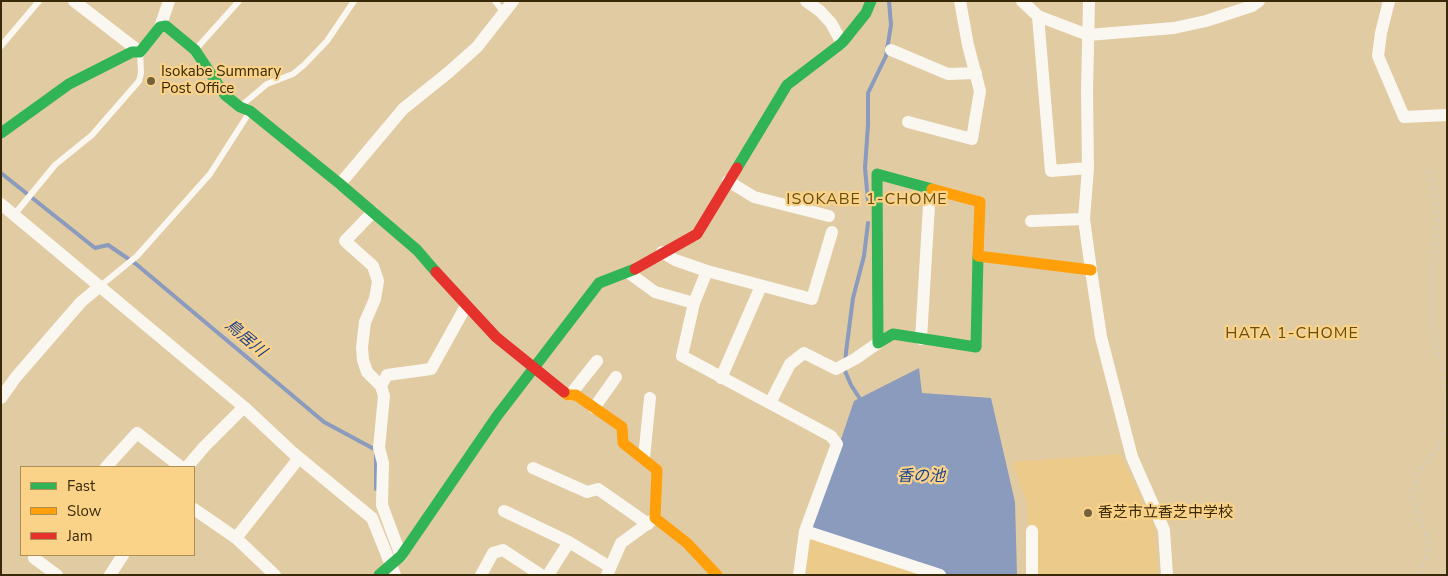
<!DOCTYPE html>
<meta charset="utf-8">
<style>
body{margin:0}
#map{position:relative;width:1448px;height:576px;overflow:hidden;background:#e1cba2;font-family:"Nunito Sans",sans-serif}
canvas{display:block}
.frame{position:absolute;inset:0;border:2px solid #382908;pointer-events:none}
.legend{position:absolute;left:20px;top:466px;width:175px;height:90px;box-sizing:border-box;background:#fbd388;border:1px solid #ad8f55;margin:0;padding:6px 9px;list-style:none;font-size:15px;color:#382908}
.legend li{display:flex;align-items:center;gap:10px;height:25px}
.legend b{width:25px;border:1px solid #ad8f55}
</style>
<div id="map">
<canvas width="1448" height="576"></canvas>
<div class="frame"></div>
<ul class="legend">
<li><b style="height:6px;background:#30b455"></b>Fast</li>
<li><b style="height:6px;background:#ff9f0a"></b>Slow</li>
<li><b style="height:6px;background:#e5322d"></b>Jam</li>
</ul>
</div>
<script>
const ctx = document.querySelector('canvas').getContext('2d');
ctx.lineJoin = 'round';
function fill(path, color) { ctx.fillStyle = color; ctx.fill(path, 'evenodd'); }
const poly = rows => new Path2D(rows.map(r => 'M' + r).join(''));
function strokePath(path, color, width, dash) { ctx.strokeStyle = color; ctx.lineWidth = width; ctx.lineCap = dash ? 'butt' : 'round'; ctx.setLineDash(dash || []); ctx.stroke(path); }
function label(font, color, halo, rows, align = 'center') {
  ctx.font = font + ' "Nunito Sans","Noto Sans JP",sans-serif'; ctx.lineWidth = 4.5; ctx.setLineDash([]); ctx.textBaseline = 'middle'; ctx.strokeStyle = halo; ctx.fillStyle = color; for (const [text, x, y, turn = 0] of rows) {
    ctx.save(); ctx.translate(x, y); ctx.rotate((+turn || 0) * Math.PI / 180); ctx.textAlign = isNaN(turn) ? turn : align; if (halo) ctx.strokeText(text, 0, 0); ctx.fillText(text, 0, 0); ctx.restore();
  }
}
const built = poly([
 [1120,454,1154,524,1158,575,1031,575,1027,503,1012,462],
 [810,537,924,575,807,575,807,562]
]);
const water = poly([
 [919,368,922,393,991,398,1015,502,1017,575,944,575,811,528,854,401]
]);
const stream = poly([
 [1,173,95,248,108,245,136,264,324,422,376,450,376,489],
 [868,201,865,168,868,125,868,93,886,56,891,25,889,1],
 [862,402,851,385,845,371,846,352,853,298,864,256,868,223]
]);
const path = poly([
 [1421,575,1429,543,1411,495,1419,471,1437,448,1445,425,1446,394,1434,328,1433,279,1438,219,1434,186,1427,167]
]);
const lane = poly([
 [495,1,504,13],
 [1,46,39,1],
 [196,49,239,1],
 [242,105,267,84,293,74,304,65,327,41,354,1],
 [14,215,55,165,92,135,139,81,141,73,140,53],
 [99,287,137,256,210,174,249,113]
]);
const street = poly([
 [74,1,140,52],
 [806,1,820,11,831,23,842,43],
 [1022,1,1038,16,1088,35,1174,28,1206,21,1252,6,1259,1],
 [1089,1,1087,91,1088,168,1084,219,1091,270,1101,337,1132,457,1164,530,1167,575],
 [1389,1,1381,33,1378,56,1404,117,1447,115],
 [1038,16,1051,171,1088,168],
 [160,27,169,1],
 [891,50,948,74,976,73],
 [908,122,972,139,980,91,968,45,960,1],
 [728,181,754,197,829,216],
 [340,184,403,109,449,72,477,47,513,1],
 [1,204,244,407,292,452,372,518,395,575],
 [373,212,345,241,373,266,378,281,375,299,365,322,362,347,363,360,367,372,381,386,384,396,379,448,383,463,382,505,401,556],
 [1031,221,1084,219],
 [662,252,675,260,707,271,694,303,682,356,831,436,837,444,805,531,799,575],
 [707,271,812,299,832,232],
 [629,273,655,292,694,303],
 [921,339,930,189],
 [721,378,761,286],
 [381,386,387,375,431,369,466,306],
 [570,395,597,361],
 [1,398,16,377,81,302,99,287],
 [770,403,790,364,804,353,836,369,855,359,878,343],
 [594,408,616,377],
 [644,458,650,398],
 [106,467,137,433,181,467],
 [187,467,204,447,244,407],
 [533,468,587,492,598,489,648,524],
 [194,509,236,538,275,575],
 [504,511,569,542,610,567],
 [805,531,940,575],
 [1032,531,1032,575],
 [236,538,299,458],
 [34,558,57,575],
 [110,575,123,555],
 [481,575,493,553,503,550,541,575],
 [548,575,569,542],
 [607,575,621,543,654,519]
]);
const fast = poly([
 [1,133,69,84,132,52,140,52,160,27,166,26,195,50,225,95,240,107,250,111,340,184,417,250,436,272],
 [737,168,787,85,842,43,866,13,871,1],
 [932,189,877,174,878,343,893,334,976,347,978,256],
 [379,575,401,556,497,416,599,283,635,269]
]);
const slow = poly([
 [932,189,980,202,978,256,1091,270],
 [564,392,568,395,576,395,622,427,623,443,657,470,655,518,687,543,717,575]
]);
const jam = poly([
 [635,269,697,234,737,168],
 [436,272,496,337,564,392]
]);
const markers = [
 [151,81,5,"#73623e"],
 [1088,513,5,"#73623e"]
];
const poiNames = [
 ["Isokabe Summary",161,72],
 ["Post Office",161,89],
 ["香芝市立香芝中学校",1098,513]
];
const neighbourhoodNames = [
 ["ISOKABE 1-CHOME",867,200],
 ["HATA 1-CHOME",1292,334]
];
const waterNames = [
 ["鳥居川",245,339,40],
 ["香の池",921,477]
];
fill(built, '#eccb8a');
fill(water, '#8a9bbd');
strokePath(stream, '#8a9bbd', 4);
strokePath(path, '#d5cec1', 2, [4, 4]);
strokePath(lane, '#faf7f1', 6);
strokePath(street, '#faf7f1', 12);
strokePath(fast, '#30b455', 11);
strokePath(slow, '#ff9f0a', 11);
strokePath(jam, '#e5322d', 11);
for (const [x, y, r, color] of markers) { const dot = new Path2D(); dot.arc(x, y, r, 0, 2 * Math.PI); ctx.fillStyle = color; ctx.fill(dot); strokePath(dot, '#fbd388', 2); }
label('15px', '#382908', '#fbd388', poiNames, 'left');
ctx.letterSpacing = '1px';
label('16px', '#684d10', '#fbd388', neighbourhoodNames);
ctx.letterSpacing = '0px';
label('italic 16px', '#1d4291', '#fbd388', waterNames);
</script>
